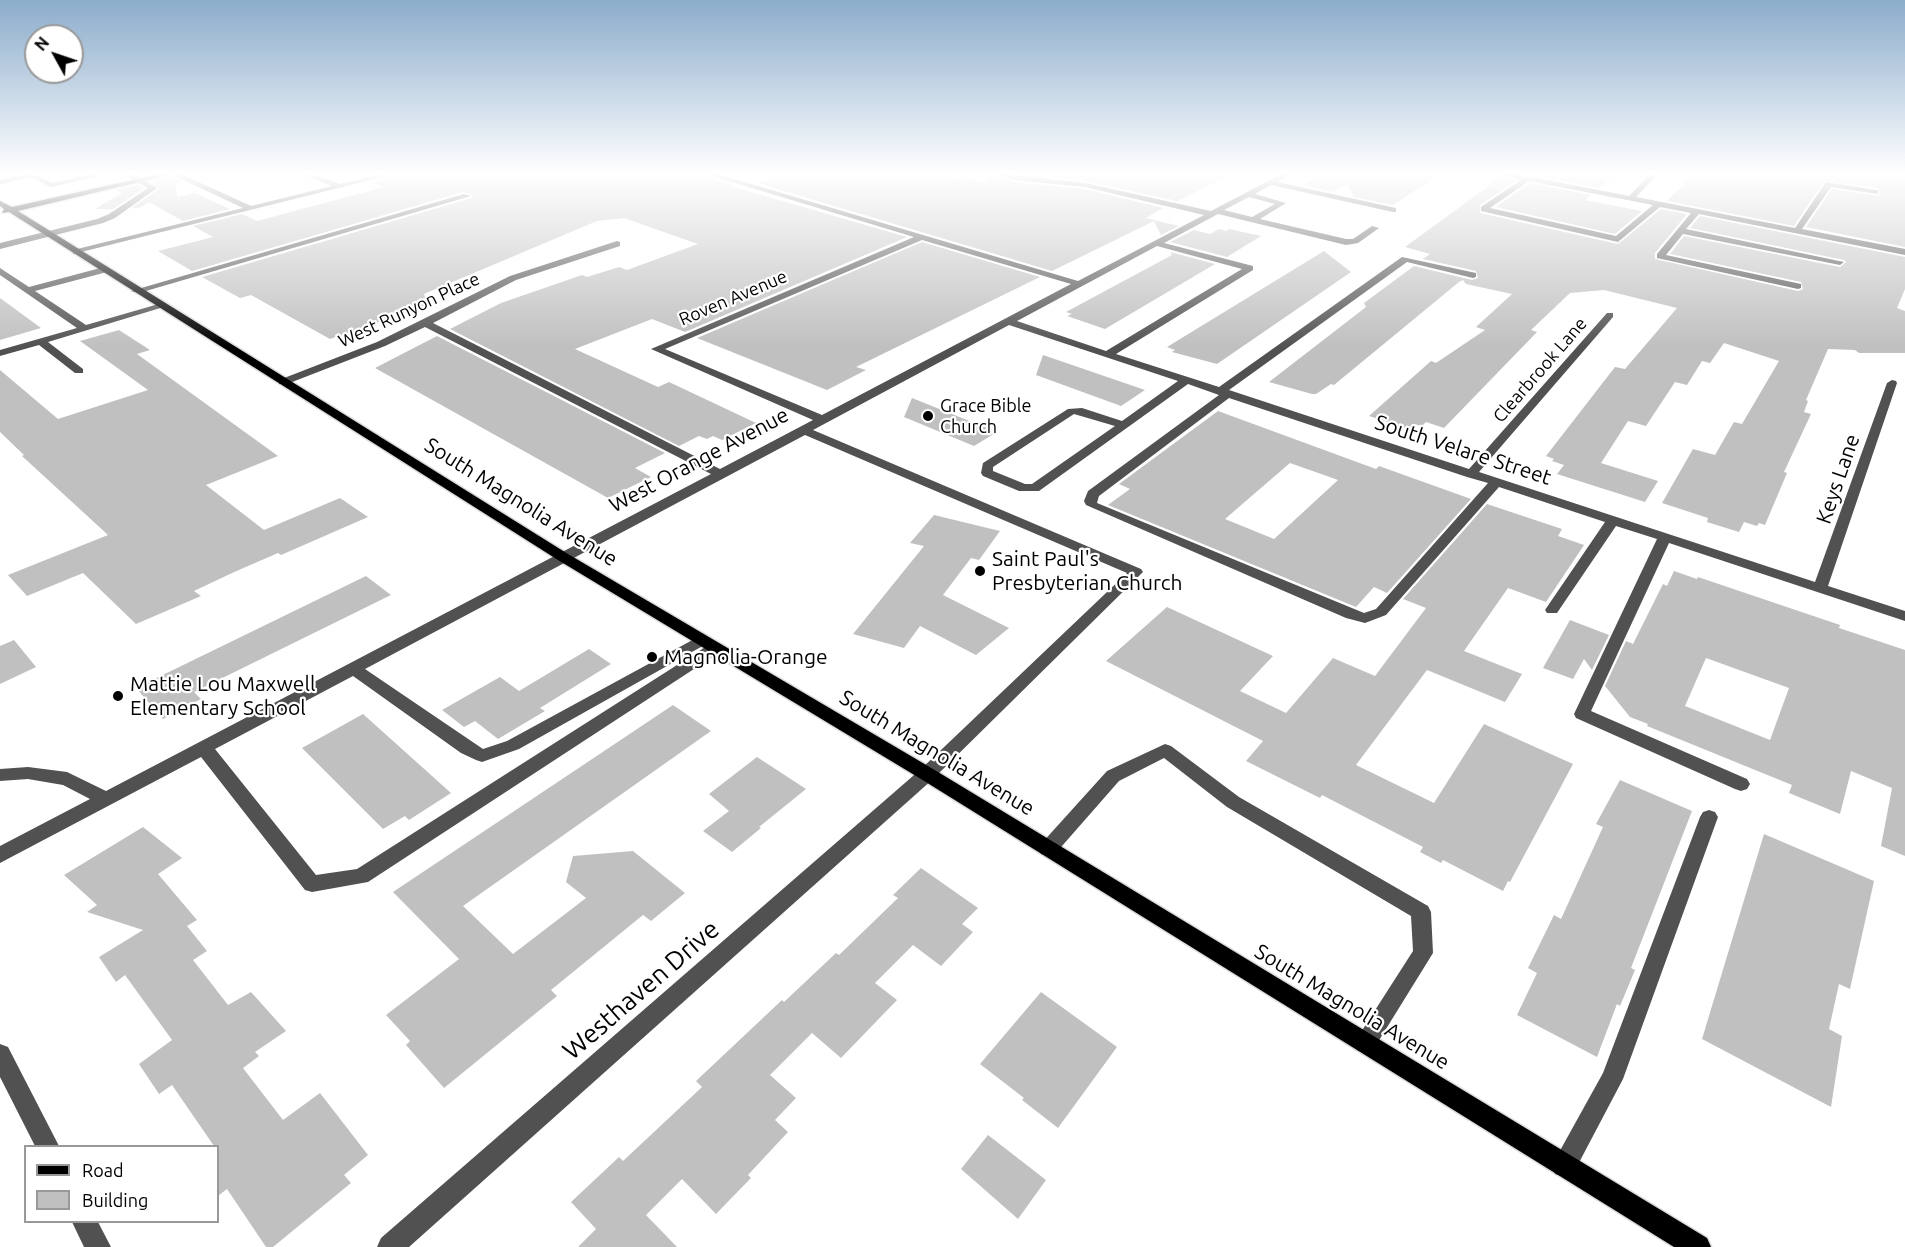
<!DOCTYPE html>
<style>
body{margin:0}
#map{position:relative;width:1905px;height:1247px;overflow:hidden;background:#fff;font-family:Ubuntu,sans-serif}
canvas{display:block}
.legend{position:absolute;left:24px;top:1145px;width:195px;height:78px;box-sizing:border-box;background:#fff;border:2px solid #999;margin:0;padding:8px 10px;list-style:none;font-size:18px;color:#000}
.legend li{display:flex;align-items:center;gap:12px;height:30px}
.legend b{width:30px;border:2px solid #999}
.north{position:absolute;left:24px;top:24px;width:60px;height:60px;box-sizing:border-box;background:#fff;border:2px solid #999;border-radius:50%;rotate:310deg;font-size:16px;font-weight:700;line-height:24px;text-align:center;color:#000}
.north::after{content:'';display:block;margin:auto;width:21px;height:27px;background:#000;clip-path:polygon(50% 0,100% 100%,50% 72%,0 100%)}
</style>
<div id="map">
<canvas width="1905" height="1247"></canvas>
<ul class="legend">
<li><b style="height:8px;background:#000"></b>Road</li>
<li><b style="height:16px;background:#c0c0c0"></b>Building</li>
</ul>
<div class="north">N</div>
</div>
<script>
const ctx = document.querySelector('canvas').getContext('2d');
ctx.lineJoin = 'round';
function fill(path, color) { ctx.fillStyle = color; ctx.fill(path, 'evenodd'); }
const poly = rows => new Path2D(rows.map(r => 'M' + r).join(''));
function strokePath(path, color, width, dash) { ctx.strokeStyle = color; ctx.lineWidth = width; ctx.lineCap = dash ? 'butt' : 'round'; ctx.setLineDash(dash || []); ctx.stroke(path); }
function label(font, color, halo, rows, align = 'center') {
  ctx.font = font + ' Ubuntu,sans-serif'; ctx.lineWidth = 4.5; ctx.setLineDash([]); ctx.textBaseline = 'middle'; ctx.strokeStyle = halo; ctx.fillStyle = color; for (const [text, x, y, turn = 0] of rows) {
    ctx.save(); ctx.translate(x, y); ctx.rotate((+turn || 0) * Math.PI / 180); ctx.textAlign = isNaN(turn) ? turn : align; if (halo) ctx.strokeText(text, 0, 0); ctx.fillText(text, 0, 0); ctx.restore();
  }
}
const building = poly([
 [405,172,697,172,741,189,907,237,685,332,652,319,575,349,658,387,669,382,756,423,722,440,713,436,707,439,699,436,679,446,450,329,501,303,582,275,587,277,619,267,627,270,698,244,624,218,597,221,424,294,428,305,330,339,251,295,240,298,202,277,472,198,473,195,463,192,192,271,158,251,213,237,193,226,242,214,257,221,384,187,371,182],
 [792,172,925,172,955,180,961,177,987,184,988,174,1014,182,1085,189,1163,208,1146,218,1179,226,1161,235,1154,221,1052,271,757,183],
 [1009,172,1237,172,1177,201,1085,181],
 [1326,172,1443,172,1393,205,1354,197,1347,184,1333,192,1302,185],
 [1518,172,1619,172,1599,188],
 [1696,172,1905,172,1905,247,1806,227,1832,189,1878,196,1880,194,1878,188,1824,181,1794,226,1667,201],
 [172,177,181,181,176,185,177,197,195,193,230,209,183,221,149,202,139,208,132,208,159,189,151,182],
 [1501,177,1516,181,1480,205,1480,213,1618,244,1661,209,1687,214,1655,253,1655,259,1798,291,1803,289,1801,282,1670,254,1684,236,1840,267,1846,262,1844,260,1690,228,1700,216,1905,257,1905,289,1897,308,1905,311,1905,353,1859,353,1855,350,1828,349,1806,400,1808,401,1804,412,1811,414,1784,472,1787,473,1765,525,1759,523,1757,526,1744,522,1739,532,1707,522,1708,518,1662,503,1693,449,1715,455,1734,422,1742,424,1779,361,1724,343,1710,363,1702,361,1687,385,1675,382,1646,426,1628,421,1601,463,1658,481,1645,502,1557,474,1564,465,1552,461,1554,459,1546,456,1615,367,1625,369,1677,308,1604,290,1570,293,1531,330,1537,332,1444,428,1426,422,1422,426,1414,424,1409,429,1369,416,1431,361,1436,363,1485,330,1476,327,1512,294,1466,284,1463,280,1459,282,1334,385,1331,384,1316,394,1312,394,1269,382,1366,307,1364,303,1414,266,1472,280,1478,278,1476,271,1423,259,1430,254,1405,247],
 [1530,183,1590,195,1585,200,1642,211,1615,234,1496,207],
 [138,185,144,188,113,209,95,209,122,193,116,190],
 [1219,229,1226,231,1229,229,1261,236,1227,257,1170,242,1194,230,1210,234],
 [922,242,1040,277,856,367,866,370,827,390,697,338],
 [1324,251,1351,272,1217,364,1172,352,1175,350,1167,347],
 [1170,252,1215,264,1105,329,1067,316,1072,314,1066,312,1172,255],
 [0,298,41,328,0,340],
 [119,330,150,350,137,354,278,456,206,485,264,530,340,498,368,517,281,555,278,553,232,573,194,591,201,596,136,624,83,573,27,596,8,575,108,535,22,456,24,455,0,432,0,370,58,419,148,390,80,341],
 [437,336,665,453,635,468,651,477,608,498,375,368],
 [1043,355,1145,390,1121,406,1036,375],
 [912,398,997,432,974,446,904,417],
 [1218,411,1376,469,1379,466,1471,499,1387,593,1374,587,1356,607,1108,505,1130,489,1119,484],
 [1290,463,1338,480,1274,539,1225,519],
 [1487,504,1562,529,1558,536,1584,545,1546,602,1508,588,1464,651,1522,674,1505,702,1427,670,1356,765,1434,803,1484,724,1573,764,1510,882,1508,881,1503,891,1443,860,1441,863,1420,852,1423,847,1322,795,1320,798,1246,761,1263,741,1106,661,1167,607,1273,656,1240,691,1286,713,1333,658,1375,676,1426,608,1403,599],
 [934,515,1000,531,979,560,971,558,943,595,1009,628,976,655,920,626,904,648,853,634,924,546,910,543],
 [1674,571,1697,579,1698,577,1840,625,1839,628,1905,650,1905,856,1881,846,1892,788,1851,771,1840,814,1789,793,1792,785,1647,726,1648,724,1630,717,1605,686,1626,641,1633,644,1663,584,1667,586],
 [1706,658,1789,688,1770,740,1685,706],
 [366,576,391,595,194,692,201,699,163,719,136,688],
 [1570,620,1609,635,1592,670,1584,659,1573,679,1543,668],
 [14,640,36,667,0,684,0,646],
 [589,649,611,664,540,708,545,711,498,739,475,721,464,727,442,710,500,677,519,691],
 [673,705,711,731,463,906,513,954,586,898,566,882,573,856,633,851,685,893,651,921,643,915,551,990,557,996,444,1088,406,1045,410,1041,386,1015,459,959,393,892],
 [363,714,451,793,409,820,405,816,383,829,302,748],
 [757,757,806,789,759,827,761,828,732,852,703,831,729,811,709,794],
 [1620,780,1692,811,1631,968,1635,970,1620,1006,1617,1004,1597,1057,1517,1015,1537,973,1528,968,1554,915,1561,919,1603,827,1596,824],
 [143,827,182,858,158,874,197,920,187,926,207,951,193,960,228,1005,251,992,286,1031,255,1052,259,1056,243,1068,283,1120,320,1093,368,1155,344,1175,351,1183,273,1247,266,1247,227,1189,218,1196,218,1146,214,1146,172,1085,159,1094,139,1064,172,1040,125,975,116,982,99,957,143,930,87,912,97,905,64,875],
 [1764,834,1874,881,1850,989,1839,984,1829,1029,1842,1036,1831,1107,1702,1039],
 [921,868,978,908,962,924,973,932,941,966,913,945,875,983,897,1000,841,1058,812,1033,770,1075,796,1098,775,1120,788,1132,748,1175,751,1178,716,1214,682,1179,646,1215,677,1247,578,1247,596,1229,571,1202,619,1157,623,1161,702,1087,696,1081,782,1000,784,1002,836,953,839,955,898,898,893,895],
 [1041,992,1117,1047,1058,1128,1022,1100,1024,1098,980,1064],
 [988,1135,1046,1180,1018,1219,961,1169]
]);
const minor = poly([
 [101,172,116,172,51,187,31,177,0,184,0,180,32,173,52,183,101,172],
 [120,172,130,172,157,188,115,218,103,223,0,249,0,243,97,219,109,214,148,188,120,172],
 [177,172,251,206,332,186,297,172,308,172,340,184,390,172,403,172,73,254,73,250,243,208,169,173,177,172],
 [699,172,711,172,1078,281,1204,215,1085,187,1014,180,988,172,1085,183,1211,211,1285,172,1295,172,1277,182,1396,208,1396,212,1393,212,1271,185,1255,194,1286,203,1260,219,1346,239,1353,239,1372,226,1379,228,1358,243,1346,245,1218,214,1164,243,1253,266,1253,270,1116,354,1219,387,1402,257,1476,273,1476,277,1473,278,1407,262,1229,390,1469,469,1607,313,1613,313,1613,317,1479,472,1815,582,1887,383,1892,380,1896,381,1897,383,1828,586,1905,611,1905,621,1669,543,1591,711,1747,779,1750,784,1747,789,1741,791,1735,789,1576,718,1574,714,1657,539,1616,526,1557,613,1547,613,1545,610,1605,522,1499,487,1386,615,1365,623,1346,618,1086,505,1084,501,1088,491,1219,395,1188,384,1039,491,1019,491,983,476,981,473,983,463,1068,409,1082,408,1122,421,1178,381,1009,325,813,430,1141,569,1143,572,933,779,409,1247,377,1247,381,1238,921,769,1127,573,805,435,365,669,483,749,507,741,698,637,703,635,711,640,708,643,519,749,482,762,476,760,461,753,353,676,215,749,316,875,357,869,710,644,720,644,723,648,720,652,368,882,312,892,305,890,201,757,0,863,0,846,90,799,63,785,28,779,0,781,0,769,28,767,67,772,106,791,711,474,425,327,385,346,287,384,279,384,279,380,377,342,510,276,617,241,620,242,620,246,516,280,433,323,720,469,813,420,651,349,914,237,699,172],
 [1249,197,1275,204,1252,217,1224,210,1249,197],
 [922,240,1071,284,822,415,665,349,922,240],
 [1157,246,1242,269,1106,351,1017,321,1157,246],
 [1229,398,1467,477,1488,483,1376,609,1364,613,1097,503,1099,496,1229,398],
 [1074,414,1115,426,1032,484,1025,484,993,471,993,467,1074,414],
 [1490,172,1506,172,1629,196,1652,172,1660,172,1636,197,1795,228,1826,182,1875,190,1878,190,1878,194,1831,187,1802,229,1905,249,1905,255,1699,214,1686,229,1844,262,1840,265,1683,234,1666,255,1801,284,1801,288,1798,289,1657,258,1657,254,1691,213,1660,207,1618,242,1481,211,1481,207,1521,180,1490,172],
 [1529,181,1653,205,1616,236,1490,208,1529,181],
 [464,194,471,196,139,293,131,291,464,194],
 [104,267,107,268,107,272,35,291,86,325,162,303,167,306,48,342,83,369,83,373,75,373,39,345,0,356,0,350,77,328,0,275,0,268,29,287,104,267],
 [1165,744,1171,746,1239,797,1428,906,1431,912,1433,953,1373,1050,1365,1053,1357,1050,1354,1043,1413,951,1411,916,1227,807,1164,758,1119,781,1055,854,1048,856,1041,854,1039,849,1041,844,1107,771,1165,744],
 [1709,810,1715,812,1718,817,1623,1079,1573,1174,1564,1177,1555,1174,1552,1165,1603,1073,1700,817,1703,812,1709,810],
 [0,1044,8,1047,59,1146,35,1146,0,1077,0,1044],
 [72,1222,98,1222,111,1247,84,1247,72,1222]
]);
const major = poly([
 [168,172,182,172,18,211,568,554,933,769,1707,1238,1711,1247,1674,1247,921,779,558,560,9,212,2,213,4,209,0,206,0,201,12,207,168,172]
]);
const markers = [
 [928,416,6,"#000"],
 [980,571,6,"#000"],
 [652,657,6,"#000"],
 [118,696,6,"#000"]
];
const farStreetnames = [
 ["Roven Avenue",733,298,-23],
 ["West Runyon Place",409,310,-25],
 ["Clearbrook Lane",1540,370,-49]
];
const farPoinames = [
 ["Grace Bible",940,406],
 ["Church",940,427]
];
const streetNames = [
 ["South Velare Street",1463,450,18],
 ["West Orange Avenue",699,460,-28],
 ["Keys Lane",1838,479,-71],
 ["South Magnolia Avenue",521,502,32],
 ["South Magnolia Avenue",937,753,31],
 ["South Magnolia Avenue",1352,1007,31]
];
const poiNames = [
 ["Saint Paul's",992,559],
 ["Presbyterian Church",992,583],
 ["Magnolia-Orange",664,657],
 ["Mattie Lou Maxwell",130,684],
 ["Elementary School",130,708]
];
const nearStreetnames = [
 ["Westhaven Drive",641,990,-41]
];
fill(building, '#c0c0c0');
strokePath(major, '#dbdbdb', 3);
fill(minor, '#515151');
fill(major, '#000');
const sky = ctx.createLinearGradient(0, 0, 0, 347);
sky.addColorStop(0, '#8baccb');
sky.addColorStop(0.5, '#fff');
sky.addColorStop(1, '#ffffff00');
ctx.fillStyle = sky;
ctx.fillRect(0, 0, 1905, 347);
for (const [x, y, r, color] of markers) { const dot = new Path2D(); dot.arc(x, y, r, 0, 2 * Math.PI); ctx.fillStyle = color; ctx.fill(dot); strokePath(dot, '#fff', 2); }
label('18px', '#000', '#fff', farStreetnames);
label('18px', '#000', '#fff', farPoinames, 'left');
label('21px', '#000', '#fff', streetNames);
label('21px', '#000', '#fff', poiNames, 'left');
label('26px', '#000', '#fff', nearStreetnames);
</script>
